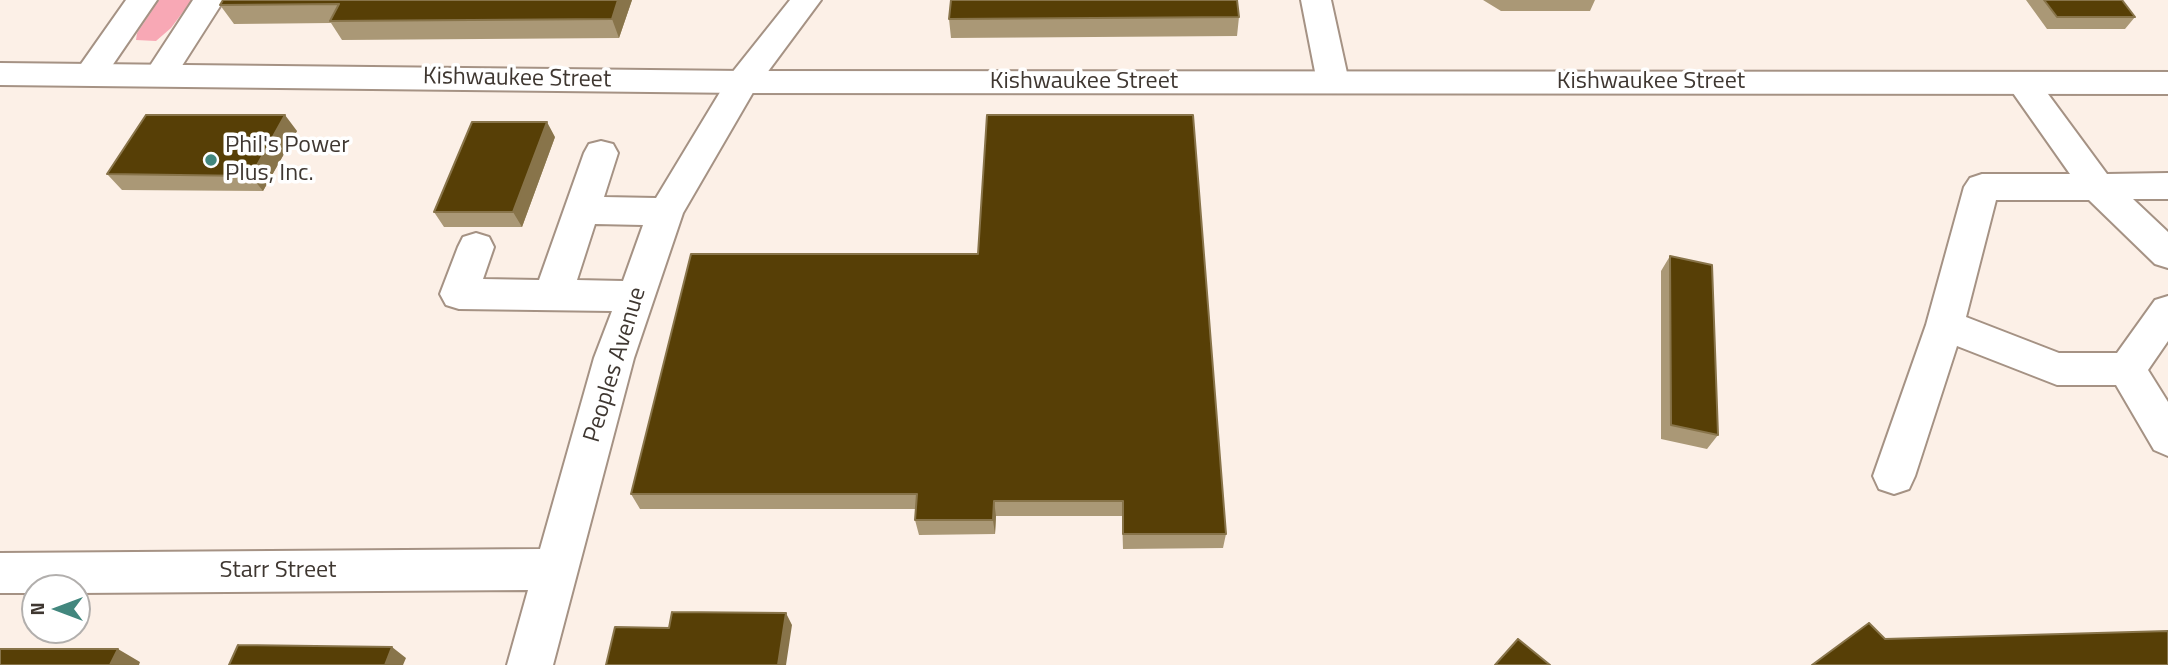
<!DOCTYPE html>
<style>
body{margin:0}
#map{position:relative;width:2168px;height:665px;overflow:hidden;background:#fcf0e7;font-family:"Titillium Web",sans-serif}
canvas{display:block}
.north{position:absolute;left:21px;top:574px;width:70px;height:70px;box-sizing:border-box;background:#fff;border:2px solid #b2afad;border-radius:50%;rotate:270deg;font-size:19px;font-weight:700;line-height:28px;text-align:center;color:#3f3731}
.north::after{content:'';display:block;margin:auto;width:24px;height:32px;background:#42877e;clip-path:polygon(50% 0,100% 100%,50% 72%,0 100%)}
</style>
<div id="map">
<canvas width="2168" height="665"></canvas>
<div class="north">N</div>
</div>
<script>
const ctx = document.querySelector('canvas').getContext('2d');
ctx.lineJoin = 'round';
function fill(path, color) { ctx.fillStyle = color; ctx.fill(path, 'evenodd'); }
const poly = rows => new Path2D(rows.map(r => 'M' + r).join(''));
function strokePath(path, color, width, dash) { ctx.strokeStyle = color; ctx.lineWidth = width; ctx.lineCap = dash ? 'butt' : 'round'; ctx.setLineDash(dash || []); ctx.stroke(path); }
function label(font, color, halo, rows, align = 'center') {
  ctx.font = font + ' "Titillium Web",sans-serif'; ctx.lineWidth = 7; ctx.setLineDash([]); ctx.textBaseline = 'middle'; ctx.strokeStyle = halo; ctx.fillStyle = color; for (const [text, x, y, turn = 0] of rows) {
    ctx.save(); ctx.translate(x, y); ctx.rotate((+turn || 0) * Math.PI / 180); ctx.textAlign = isNaN(turn) ? turn : align; if (halo) ctx.strokeText(text, 0, 0); ctx.fillText(text, 0, 0); ctx.restore();
  }
}
const green = poly([
 [159,0,192,0,171,28,156,41,136,40,137,33]
]);
const minor = poly([
 [126,0,157,0,101,82,90,85,79,82,74,74,126,0],
 [193,0,224,0,171,83,160,86,149,83,144,75,193,0],
 [790,0,821,0,755,89,683,213,634,358,553,665,507,665,528,590,77,593,77,588,35,588,35,593,0,593,0,553,540,549,594,358,612,311,459,309,446,305,440,294,458,247,463,237,476,233,489,237,494,247,483,279,539,280,584,153,589,144,601,141,613,144,618,153,604,197,656,198,731,74,790,0],
 [595,224,643,225,623,281,577,280,595,224],
 [1301,0,1331,0,1349,82,1345,90,1333,93,1321,90,1317,82,1301,0],
 [2022,72,2034,75,2107,174,2168,173,2168,199,2133,199,2168,232,2168,268,2155,264,2089,200,1996,200,1966,317,2059,353,2117,353,2155,300,2168,296,2168,341,2148,370,2168,402,2168,456,2154,450,2116,385,2057,385,1957,346,1915,476,1909,489,1894,494,1879,489,1873,476,1926,325,1964,187,1970,178,1982,174,2070,174,2006,83,2010,75,2022,72]
]);
const major = poly([
 [0,63,743,71,2168,72,2168,94,743,93,0,85,0,63]
]);
const wall = poly([
 [223,0,632,0,619,38,342,40,331,23,234,24,220,5],
 [1483,0,1595,0,1590,11,1501,11],
 [2026,0,2122,0,2135,17,2125,29,2047,29],
 [1239,17,1237,36,951,38,949,19],
 [297,131,263,191,122,190,107,174],
 [555,137,522,227,444,227,434,212],
 [691,254,1226,534,1223,548,1123,549,1122,516,996,516,995,534,919,535,915,520,916,509,640,509,631,494],
 [1670,256,1718,435,1707,449,1661,439,1661,271]
]);
const shadedWall = poly([
 [618,0,632,0,619,38,612,19],
 [285,115,297,131,263,191,251,176],
 [547,122,555,137,522,227,513,212],
 [994,501,996,516,995,534,993,520],
 [786,613,792,625,786,665,778,665],
 [392,647,406,658,403,665,385,665],
 [118,649,140,662,139,665,110,665]
]);
const building = poly([
 [223,0,618,0,612,19,330,21,339,4,220,5,223,0],
 [951,0,1237,0,1239,17,949,19,951,0],
 [2044,0,2122,0,2135,17,2057,17,2044,0],
 [146,115,285,115,251,176,107,174,146,115],
 [987,115,1193,115,1226,534,1123,534,1123,501,994,501,993,520,915,520,917,494,631,494,691,254,978,254,987,115],
 [472,122,547,122,513,212,434,212,472,122],
 [1670,256,1712,265,1718,435,1671,425,1670,256],
 [672,612,786,613,778,665,606,665,615,627,669,628,672,612],
 [1869,623,1885,639,2168,631,2168,665,1812,665,1869,623],
 [1518,639,1550,665,1495,665,1518,639],
 [238,645,392,647,385,665,229,665,238,645],
 [0,649,118,649,110,665,0,665,0,649]
]);
const markers = [
 [211,160,7,"#42877e"]
];
const streetNames = [
 ["Kishwaukee Street",517,79,1],
 ["Kishwaukee Street",1084,82],
 ["Kishwaukee Street",1651,82],
 ["Peoples Avenue",616,365,-73],
 ["Starr Street",278,571]
];
const poiNames = [
 ["Phil's Power",225,146],
 ["Plus, Inc.",225,174]
];
fill(green, '#f8a8b5');
strokePath(minor, '#a59284', 4);
strokePath(major, '#a59284', 4);
fill(minor, '#fff');
fill(major, '#fff');
fill(wall, '#aa9876');
fill(shadedWall, '#88744a');
fill(building, '#573f06');
strokePath(building, '#88744a', 2);
for (const [x, y, r, color] of markers) { const dot = new Path2D(); dot.arc(x, y, r, 0, 2 * Math.PI); ctx.fillStyle = color; ctx.fill(dot); strokePath(dot, '#fff', 2.5); }
label('24px', '#3f3731', '#fff', streetNames);
label('24px', '#3f3731', '#fff', poiNames, 'left');
</script>
